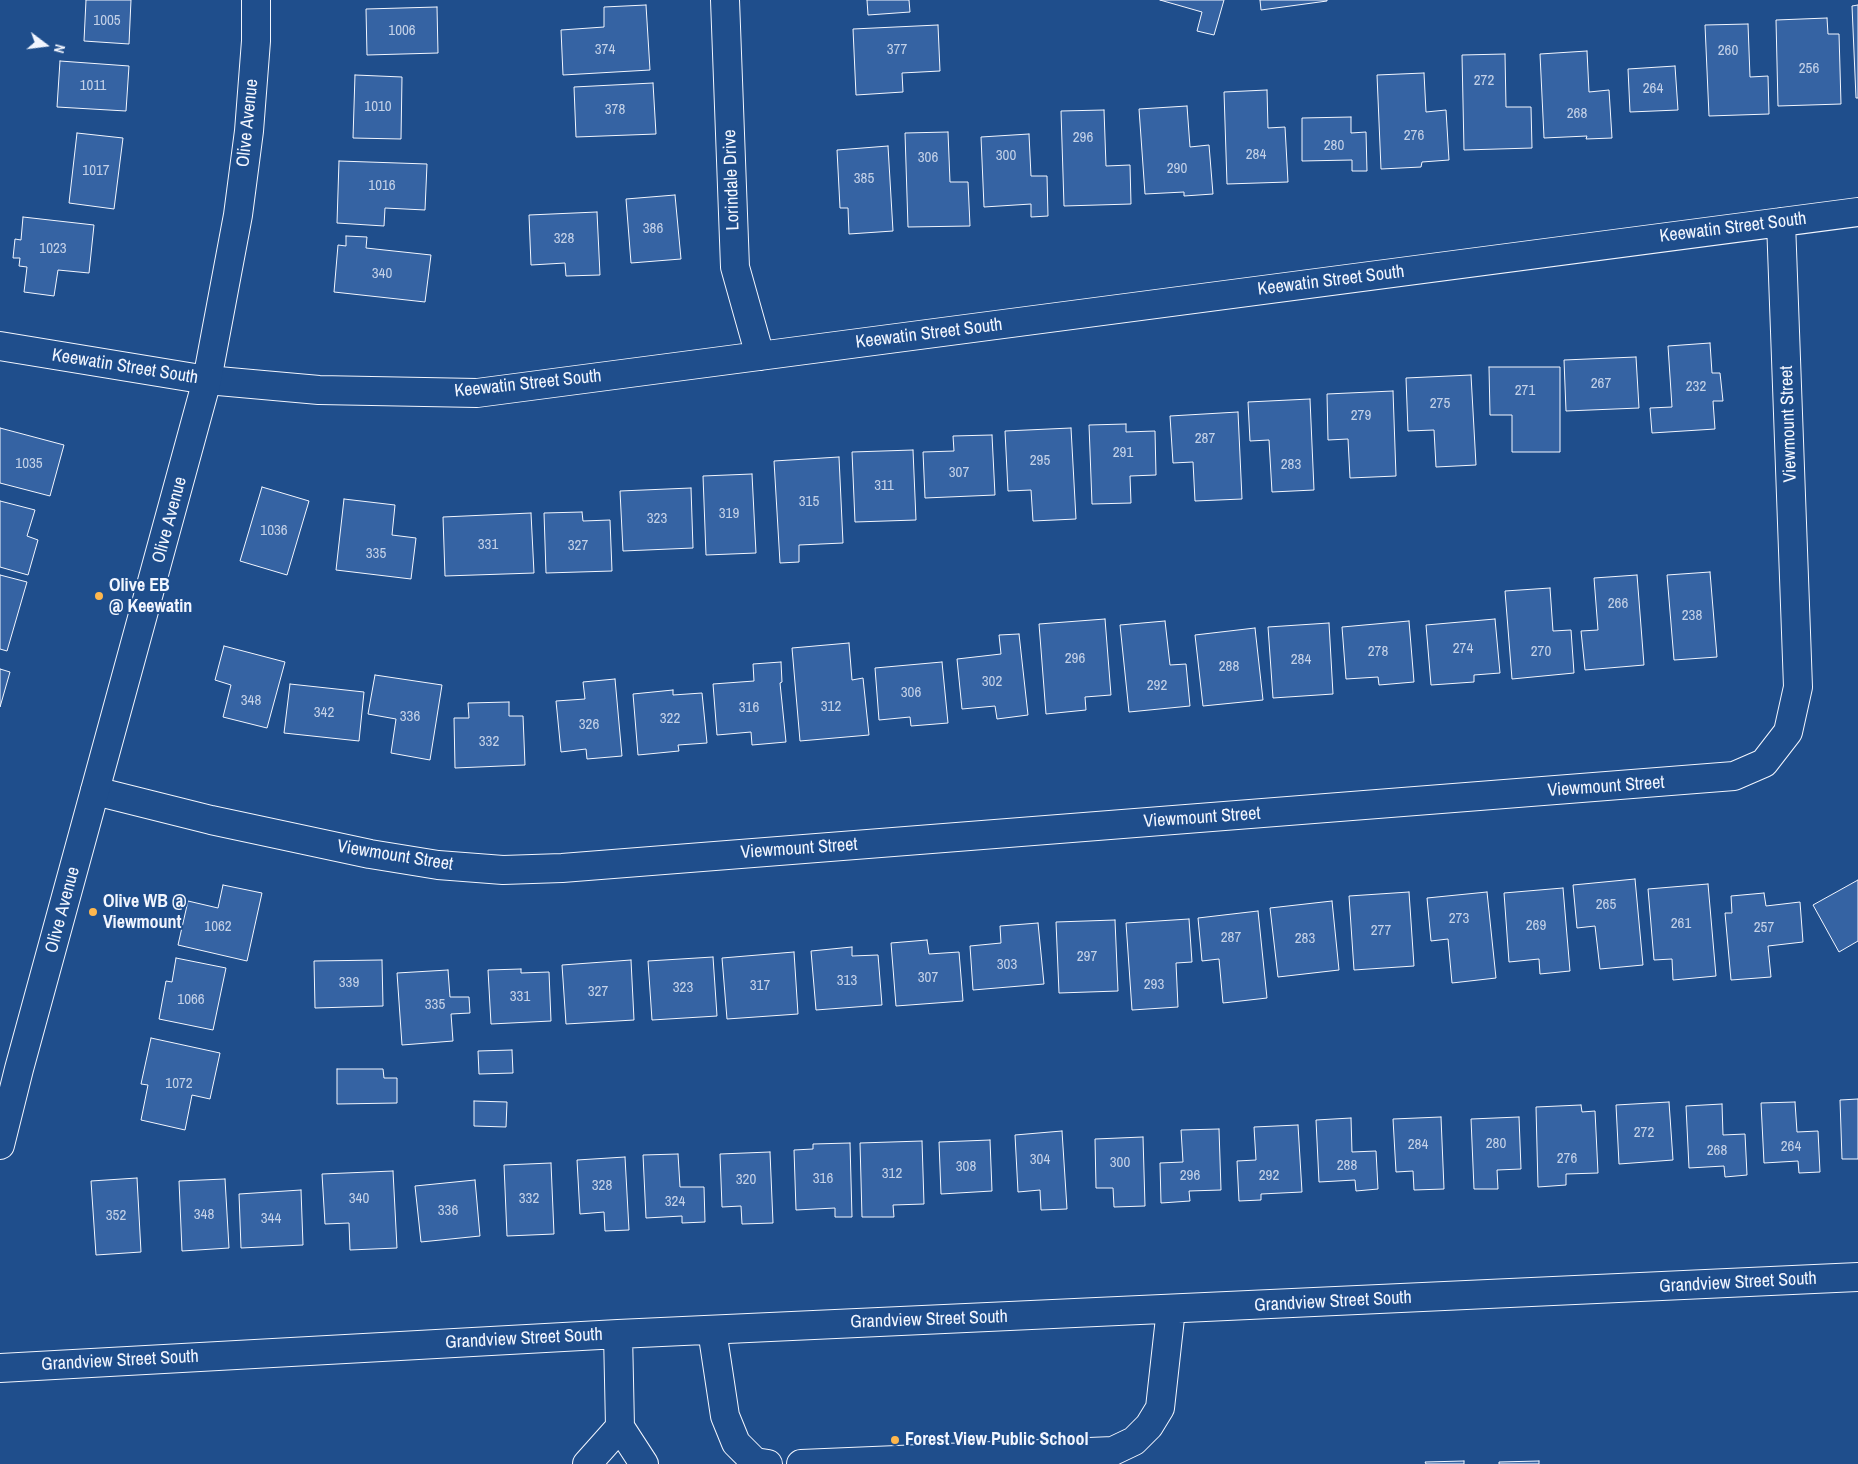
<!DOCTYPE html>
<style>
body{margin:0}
#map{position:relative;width:1858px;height:1464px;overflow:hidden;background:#1f4e8c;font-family:"Archivo Narrow",sans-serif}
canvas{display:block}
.north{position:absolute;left:20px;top:20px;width:50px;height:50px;-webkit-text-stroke:4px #1f4e8c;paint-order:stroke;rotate:105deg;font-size:14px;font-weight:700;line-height:20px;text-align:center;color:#f2f6ff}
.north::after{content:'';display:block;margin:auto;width:18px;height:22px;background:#f2f6ff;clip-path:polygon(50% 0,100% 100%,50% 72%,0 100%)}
</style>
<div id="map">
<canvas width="1858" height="1464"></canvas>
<div class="north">N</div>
</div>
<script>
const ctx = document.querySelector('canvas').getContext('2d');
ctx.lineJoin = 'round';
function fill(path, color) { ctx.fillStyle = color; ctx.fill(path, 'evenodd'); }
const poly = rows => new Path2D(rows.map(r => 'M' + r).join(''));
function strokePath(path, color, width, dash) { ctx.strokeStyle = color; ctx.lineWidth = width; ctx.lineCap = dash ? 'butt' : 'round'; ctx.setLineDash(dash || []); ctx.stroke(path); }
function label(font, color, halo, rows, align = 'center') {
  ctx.font = font + ' "Archivo Narrow",sans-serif'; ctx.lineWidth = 4; ctx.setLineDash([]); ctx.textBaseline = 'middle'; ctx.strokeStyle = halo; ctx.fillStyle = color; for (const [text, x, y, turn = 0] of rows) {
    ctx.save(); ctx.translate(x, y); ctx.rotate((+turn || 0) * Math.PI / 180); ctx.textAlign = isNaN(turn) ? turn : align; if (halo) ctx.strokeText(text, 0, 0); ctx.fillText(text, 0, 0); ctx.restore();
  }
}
const building = poly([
 [86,0,131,0,129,44,84,41,86,0],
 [867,0,909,0,910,12,868,15,867,0],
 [1160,0,1224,0,1214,35,1197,31,1202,12,1160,0],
 [1260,0,1327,0,1327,1,1261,10,1260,0],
 [646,5,650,70,563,75,561,30,604,27,604,7,646,5],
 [1858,5,1858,98,1856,98,1852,6,1858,5],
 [437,7,438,53,367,55,366,9,437,7],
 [1827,18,1828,34,1839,34,1841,104,1778,106,1776,20,1827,18],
 [1748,24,1750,77,1768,76,1769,114,1709,116,1705,25,1748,24],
 [938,25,940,71,902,73,903,92,856,95,853,29,938,25],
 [1587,51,1589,92,1609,90,1612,138,1586,139,1587,136,1544,138,1540,54,1587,51],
 [1505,54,1506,107,1531,107,1532,148,1464,150,1462,55,1505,54],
 [60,61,129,66,126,111,57,107,60,61],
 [1675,66,1678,110,1630,112,1628,69,1675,66],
 [1424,73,1426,112,1446,110,1449,160,1422,162,1421,167,1381,169,1377,75,1424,73],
 [355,75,402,77,401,139,353,138,355,75],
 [653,83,656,134,576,137,574,87,653,83],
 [1267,90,1268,128,1285,127,1288,182,1227,184,1224,92,1267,90],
 [1187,106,1190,147,1209,145,1213,194,1184,196,1184,192,1145,194,1139,109,1187,106],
 [1104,110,1106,166,1130,165,1131,204,1064,206,1061,111,1104,110],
 [1351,117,1351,133,1366,132,1367,171,1352,171,1352,160,1302,161,1302,118,1351,117],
 [948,132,950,182,968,182,970,226,908,227,905,133,948,132],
 [77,133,123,138,114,209,69,203,77,133],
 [1029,134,1031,176,1047,176,1048,216,1031,217,1031,204,984,207,981,137,1029,134],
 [888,146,893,231,849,234,848,208,840,208,837,150,888,146],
 [339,161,427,164,425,210,385,208,384,226,337,223,339,161],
 [675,195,681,259,631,263,626,199,675,195],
 [597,212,600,275,566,276,565,263,531,265,529,215,597,212],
 [23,217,94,225,89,273,58,270,54,296,24,292,27,267,19,266,20,258,13,258,15,239,21,240,23,217],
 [346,236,367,237,366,248,431,255,425,302,334,292,338,245,346,246,346,236],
 [1710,343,1712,373,1720,373,1723,401,1713,401,1715,429,1652,433,1650,408,1672,407,1668,346,1710,343],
 [1636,357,1639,408,1566,411,1564,360,1636,357],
 [1489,367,1560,367,1560,452,1512,452,1512,415,1490,415,1489,367],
 [1471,375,1476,465,1436,467,1434,430,1408,431,1406,378,1471,375],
 [1393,391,1396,476,1350,478,1348,439,1328,440,1327,394,1393,391],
 [1310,399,1314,490,1272,492,1269,440,1250,441,1248,402,1310,399],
 [1238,412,1242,499,1195,501,1193,462,1173,463,1170,416,1238,412],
 [1126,424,1126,432,1155,431,1156,475,1130,476,1131,503,1092,504,1089,425,1126,424],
 [0,428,64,445,50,496,0,483,0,428],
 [1071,428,1076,519,1033,521,1031,490,1008,491,1005,431,1071,428],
 [992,435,995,495,925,498,923,452,954,451,953,436,992,435],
 [913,450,916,520,855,522,852,452,913,450],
 [839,457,843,543,799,545,799,562,780,563,774,461,839,457],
 [752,474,756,553,706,555,703,476,752,474],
 [262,487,309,501,287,575,240,561,262,487],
 [691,488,693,548,623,551,620,491,691,488],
 [344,499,395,505,392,535,416,538,411,579,336,570,344,499],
 [0,501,35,510,27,536,38,540,28,575,0,567,0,501],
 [582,512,583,521,610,520,612,571,546,573,544,513,582,512],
 [531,513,534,573,445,576,443,517,531,513],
 [1710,572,1717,657,1674,660,1667,575,1710,572],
 [0,575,27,582,7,651,0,649,0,575],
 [1637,575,1644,665,1585,670,1581,631,1598,630,1594,578,1637,575],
 [1550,588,1553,631,1571,630,1574,673,1512,679,1505,591,1550,588],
 [1105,619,1111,695,1085,697,1086,710,1046,714,1039,624,1105,619],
 [1495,619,1500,673,1474,675,1474,682,1431,685,1426,625,1495,619],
 [1165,621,1170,665,1186,664,1190,706,1129,712,1120,625,1165,621],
 [1409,621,1414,682,1379,685,1378,677,1346,679,1342,627,1409,621],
 [1329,623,1333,694,1273,698,1268,627,1329,623],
 [1255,628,1263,700,1203,706,1195,635,1255,628],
 [1019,634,1028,715,997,719,995,706,962,709,957,659,1001,654,999,635,1019,634],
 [849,643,852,680,863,678,869,735,800,741,792,648,849,643],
 [224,646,285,662,267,728,223,717,231,685,215,680,224,646],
 [781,662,782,682,780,683,786,742,752,745,751,732,717,735,713,684,754,681,753,664,781,662],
 [942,662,948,723,911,726,910,717,879,720,875,668,942,662],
 [0,669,10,672,0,707,0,669],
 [375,675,442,685,430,760,391,753,396,719,368,714,375,675],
 [615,679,622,756,587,759,586,749,561,752,556,701,585,699,583,682,615,679],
 [290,684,364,692,359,741,284,733,290,684],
 [673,690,673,695,702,693,707,743,678,745,679,751,638,755,633,694,673,690],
 [509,702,509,716,523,716,525,765,455,768,454,718,469,718,468,703,509,702],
 [1635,879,1643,965,1600,969,1595,926,1577,928,1573,885,1635,879],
 [1858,880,1858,941,1839,952,1813,905,1858,880],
 [1708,884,1716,976,1673,980,1672,959,1654,960,1648,889,1708,884],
 [223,885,262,893,247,961,178,945,188,901,218,908,223,885],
 [1563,888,1570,971,1540,974,1539,959,1509,962,1504,893,1563,888],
 [1409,892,1414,966,1354,970,1349,896,1409,892],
 [1487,892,1496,978,1452,983,1448,939,1431,941,1427,898,1487,892],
 [1764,893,1766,906,1800,902,1803,942,1768,946,1771,977,1731,980,1725,913,1732,913,1731,896,1764,893],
 [1332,901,1339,970,1278,977,1270,908,1332,901],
 [1258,911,1267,998,1223,1003,1219,959,1202,961,1198,918,1258,911],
 [1189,919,1192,962,1176,963,1178,1007,1132,1010,1126,923,1189,919],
 [1115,920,1118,991,1059,993,1056,922,1115,920],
 [1038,923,1044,984,973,990,970,946,1001,943,1000,926,1038,923],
 [927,940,929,954,959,952,963,1001,896,1006,891,943,927,940],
 [852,947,852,956,878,955,882,1005,816,1010,811,951,852,947],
 [794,952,798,1014,727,1019,722,958,794,952],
 [713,957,717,1016,652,1020,648,961,713,957],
 [176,958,226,968,213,1030,159,1019,166,981,172,982,176,958],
 [382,960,383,1006,315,1008,314,961,382,960],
 [631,960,634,1020,566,1024,562,965,631,960],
 [521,969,521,973,549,972,551,1021,491,1024,488,970,521,969],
 [448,970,450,997,469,997,470,1013,451,1014,453,1041,402,1045,397,973,448,970],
 [151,1038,220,1053,210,1099,192,1095,185,1130,141,1120,148,1085,141,1084,151,1038],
 [512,1050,513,1073,479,1074,478,1051,512,1050],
 [337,1069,383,1069,384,1078,397,1078,397,1103,337,1104,337,1069],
 [1858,1099,1858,1159,1842,1159,1840,1100,1858,1099],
 [474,1101,507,1102,506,1127,474,1126,474,1101],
 [1669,1102,1673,1160,1619,1164,1616,1105,1669,1102],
 [1795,1102,1797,1132,1818,1131,1820,1172,1799,1173,1798,1161,1764,1163,1761,1103,1795,1102],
 [1722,1104,1723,1135,1745,1134,1747,1175,1725,1177,1724,1166,1689,1168,1686,1106,1722,1104],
 [1581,1105,1582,1112,1595,1111,1598,1173,1566,1174,1566,1185,1538,1187,1536,1107,1581,1105],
 [1441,1117,1444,1189,1414,1190,1413,1171,1396,1172,1393,1119,1441,1117],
 [1519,1117,1521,1169,1497,1170,1498,1189,1474,1189,1471,1119,1519,1117],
 [1351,1118,1352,1152,1376,1151,1378,1189,1356,1191,1355,1180,1319,1182,1316,1120,1351,1118],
 [1298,1125,1302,1192,1261,1194,1261,1200,1239,1201,1237,1161,1256,1160,1254,1127,1298,1125],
 [1219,1129,1221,1190,1189,1191,1190,1201,1161,1203,1160,1163,1183,1162,1181,1130,1219,1129],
 [1062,1131,1067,1209,1041,1210,1040,1190,1018,1192,1015,1135,1062,1131],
 [1143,1137,1145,1206,1114,1207,1113,1188,1096,1188,1095,1139,1143,1137],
 [990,1140,992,1191,941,1194,939,1142,990,1140],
 [922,1141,924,1204,893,1205,894,1217,862,1217,860,1143,922,1141],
 [850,1143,852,1217,835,1217,835,1208,796,1210,794,1150,813,1149,813,1144,850,1143],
 [770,1152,773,1223,742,1224,741,1206,722,1207,720,1154,770,1152],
 [678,1154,680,1187,704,1187,705,1222,682,1223,682,1216,646,1218,643,1155,678,1154],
 [625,1157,629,1230,605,1231,604,1212,580,1214,577,1160,625,1157],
 [551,1163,554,1234,507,1236,504,1165,551,1163],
 [393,1171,397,1248,350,1250,349,1223,325,1224,322,1174,393,1171],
 [137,1178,141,1252,96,1255,91,1181,137,1178],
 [225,1179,229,1248,182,1251,179,1181,225,1179],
 [475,1180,480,1236,421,1242,415,1186,475,1180],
 [301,1190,303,1245,241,1248,239,1194,301,1190],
 [1464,1461,1464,1464,1426,1464,1425,1462,1464,1461],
 [1539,1461,1539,1464,1499,1464,1499,1462,1539,1461]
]);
const minor = poly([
 [725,0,735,267,760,356],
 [0,346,207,380,319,390,477,393,1858,212],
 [95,791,211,820,370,854,438,865,503,870,562,868,1734,776,1764,763,1788,732,1798,687,1781,222],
 [712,1330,725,1416,736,1443,755,1462,768,1464],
 [618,1334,620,1427,644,1464],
 [0,1368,618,1334,1858,1277],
 [587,1464,620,1427],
 [801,1464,1113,1451,1134,1441,1149,1426,1160,1408,1171,1309]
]);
const major = poly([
 [0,1145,19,1069,207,380,238,215,249,131,256,41,256,0]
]);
const markers = [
 [99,596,5,"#ffb74d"],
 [93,912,5,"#ffb74d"],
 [895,1440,5,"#ffb74d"]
];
const numberNames = [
 ["1005",107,21],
 ["1006",402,31],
 ["374",605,50],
 ["377",897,50],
 ["260",1728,51],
 ["256",1809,69],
 ["272",1484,81],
 ["1011",93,86],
 ["264",1653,89],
 ["1010",378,107],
 ["378",615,110],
 ["268",1577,114],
 ["276",1414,136],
 ["296",1083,138],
 ["280",1334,146],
 ["284",1256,155],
 ["300",1006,156],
 ["306",928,158],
 ["290",1177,169],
 ["1017",96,171],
 ["385",864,179],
 ["1016",382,186],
 ["386",653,229],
 ["328",564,239],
 ["1023",53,249],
 ["340",382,274],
 ["267",1601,384],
 ["232",1696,387],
 ["271",1525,391],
 ["275",1440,404],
 ["279",1361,416],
 ["287",1205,439],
 ["291",1123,453],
 ["295",1040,461],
 ["1035",29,464],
 ["283",1291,465],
 ["307",959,473],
 ["311",884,486],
 ["315",809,502],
 ["319",729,514],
 ["323",657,519],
 ["1036",274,531],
 ["331",488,545],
 ["327",578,546],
 ["335",376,554],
 ["266",1618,604],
 ["238",1692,616],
 ["274",1463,649],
 ["278",1378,652],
 ["270",1541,652],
 ["296",1075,659],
 ["284",1301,660],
 ["288",1229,667],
 ["302",992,682],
 ["292",1157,686],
 ["306",911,693],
 ["348",251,701],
 ["312",831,707],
 ["316",749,708],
 ["342",324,713],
 ["336",410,717],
 ["322",670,719],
 ["326",589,725],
 ["332",489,742],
 ["265",1606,905],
 ["273",1459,919],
 ["261",1681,924],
 ["269",1536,926],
 ["1062",218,927],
 ["257",1764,928],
 ["277",1381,931],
 ["287",1231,938],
 ["283",1305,939],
 ["297",1087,957],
 ["303",1007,965],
 ["307",928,978],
 ["313",847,981],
 ["339",349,983],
 ["293",1154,985],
 ["317",760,986],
 ["323",683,988],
 ["327",598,992],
 ["331",520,997],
 ["1066",191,1000],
 ["335",435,1005],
 ["1072",179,1084],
 ["272",1644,1133],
 ["280",1496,1144],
 ["284",1418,1145],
 ["264",1791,1147],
 ["268",1717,1151],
 ["276",1567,1159],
 ["304",1040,1160],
 ["300",1120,1163],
 ["288",1347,1166],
 ["308",966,1167],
 ["312",892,1174],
 ["296",1190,1176],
 ["292",1269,1176],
 ["316",823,1179],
 ["320",746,1180],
 ["328",602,1186],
 ["340",359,1199],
 ["332",529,1199],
 ["324",675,1202],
 ["336",448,1211],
 ["348",204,1215],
 ["352",116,1216],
 ["344",271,1219]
];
const streetNames = [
 ["Olive Avenue",248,123,-84],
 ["Lorindale Drive",732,180,-92],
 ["Keewatin Street South",1733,228,-7],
 ["Keewatin Street South",1331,281,-7],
 ["Keewatin Street South",929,334,-7],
 ["Keewatin Street South",125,367,9],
 ["Keewatin Street South",528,384,-6],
 ["Viewmount Street",1789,424,-92],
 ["Olive Avenue",170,520,-75],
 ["Viewmount Street",1606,787,-4],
 ["Viewmount Street",1202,818,-4],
 ["Viewmount Street",799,849,-4],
 ["Viewmount Street",395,856,9],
 ["Olive Avenue",63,910,-75],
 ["Grandview Street South",1738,1283,-3],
 ["Grandview Street South",1333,1302,-3],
 ["Grandview Street South",929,1320,-2],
 ["Grandview Street South",524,1339,-3],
 ["Grandview Street South",120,1361,-3]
];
const poiNames = [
 ["Olive EB",109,586],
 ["@ Keewatin",109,607],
 ["Olive WB @",103,902],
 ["Viewmount",103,923],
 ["Forest View Public School",905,1440]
];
fill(building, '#3563a3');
strokePath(building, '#f2f6ff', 1);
strokePath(minor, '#f2f6ff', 30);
strokePath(major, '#f2f6ff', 30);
strokePath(minor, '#1f4e8c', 28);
strokePath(major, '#1f4e8c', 28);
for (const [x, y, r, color] of markers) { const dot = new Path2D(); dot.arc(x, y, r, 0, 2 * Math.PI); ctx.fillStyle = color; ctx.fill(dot); strokePath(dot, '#1f4e8c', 2); }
label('15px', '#c3d1e8', null, numberNames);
label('18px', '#f2f6ff', '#1f4e8c', streetNames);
label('bold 18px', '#f2f6ff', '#1f4e8c', poiNames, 'left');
</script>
